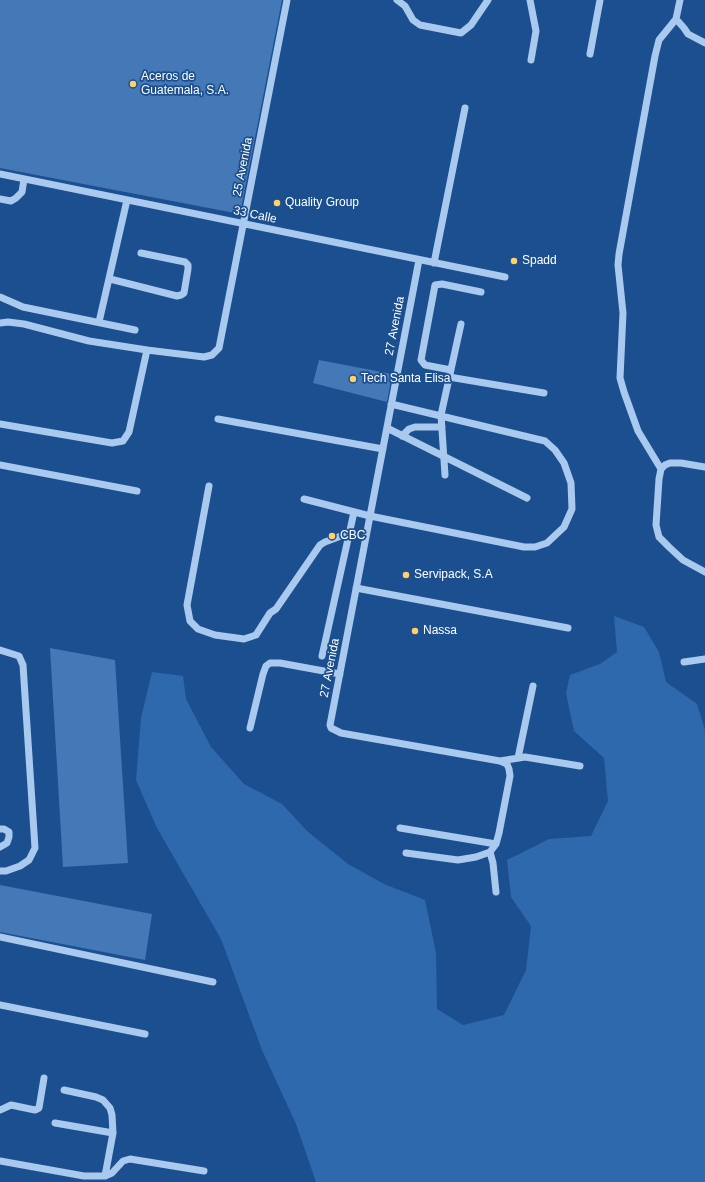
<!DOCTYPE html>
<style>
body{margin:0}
canvas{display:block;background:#1b4f8f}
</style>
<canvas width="705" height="1182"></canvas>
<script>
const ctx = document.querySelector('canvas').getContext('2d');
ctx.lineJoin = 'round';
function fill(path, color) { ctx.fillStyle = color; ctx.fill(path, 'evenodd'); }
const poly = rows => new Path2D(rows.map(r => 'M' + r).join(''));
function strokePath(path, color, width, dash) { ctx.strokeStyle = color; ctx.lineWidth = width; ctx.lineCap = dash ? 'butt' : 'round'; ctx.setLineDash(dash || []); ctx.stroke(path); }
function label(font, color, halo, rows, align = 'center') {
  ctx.font = font + ' Helvetica,sans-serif'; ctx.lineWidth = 3.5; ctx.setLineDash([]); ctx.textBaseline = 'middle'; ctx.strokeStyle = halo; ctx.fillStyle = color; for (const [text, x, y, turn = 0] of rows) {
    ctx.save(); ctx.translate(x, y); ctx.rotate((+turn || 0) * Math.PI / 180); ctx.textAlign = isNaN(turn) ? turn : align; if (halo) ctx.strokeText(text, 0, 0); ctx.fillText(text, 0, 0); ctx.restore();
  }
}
const green = poly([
 [614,616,644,627,659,652,666,682,697,704,705,730,705,1182,316,1182,296,1124,262,1050,221,939,157,828,136,780,141,718,152,672,183,676,186,699,211,747,244,784,282,804,307,831,348,864,384,884,425,900,436,953,437,1009,463,1025,504,1015,526,970,531,926,511,897,507,860,549,839,591,836,608,801,604,758,574,731,566,693,570,675,600,664,617,652]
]);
const building = poly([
 [0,0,282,0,240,214,0,168],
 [319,360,392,374,387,402,313,383],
 [50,648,115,660,128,863,63,867],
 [0,885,152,914,145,960,0,932]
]);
const minor = poly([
 [397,0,405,6,413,20,420,25,461,33,471,25,488,0],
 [530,0,536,31,531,60],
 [680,0,676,19,684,28,688,34,705,43],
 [590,54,600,0],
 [0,174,505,277],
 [0,199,11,201,16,198,22,192,24,179],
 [434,263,465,108],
 [110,279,177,296,181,295,184,293,188,269,188,265,185,262,141,253],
 [0,297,23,307,135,330],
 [99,322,127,200],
 [0,323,8,322,24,324,89,341,147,350,129,432,123,441,112,443,0,424],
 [147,350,204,357,212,355,219,348,287,0],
 [451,370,425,365,421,360,435,285,442,284,481,292],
 [449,377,544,393],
 [218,419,383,449],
 [387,428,527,498],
 [402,436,409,429,415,427,442,427],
 [0,465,137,491],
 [705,467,681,463,670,463,665,465,661,469,659,479,656,525,659,537,669,547,683,560,705,572],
 [661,469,638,431,624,392,620,378,623,313,618,265,619,254,655,56,659,40,676,19],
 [445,475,441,415,461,324],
 [209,486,187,605,190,621,198,629,215,635,244,639,256,635,270,613,276,609,320,545,325,542,349,533],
 [304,499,370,516,524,547,535,547,547,543,564,527,572,509,571,483,564,463,555,450,545,441,391,404],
 [356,588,568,628],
 [0,650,19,656,23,665,35,848,29,860,20,866,6,871,0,871],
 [322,656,354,512],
 [684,662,705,659],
 [250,728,263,674,266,666,270,663,280,663,340,674],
 [518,758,533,686],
 [500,761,525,757,580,766],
 [400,828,496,844],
 [0,829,4,829,9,832,9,837,7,843,0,847],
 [490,852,493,863,496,892],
 [406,853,458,860,476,857,490,852,496,844,499,833,510,776,509,769,507,764,500,761,341,733,331,728,330,725,419,260],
 [0,937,213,982],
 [0,1005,145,1034],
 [64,1090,96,1097,103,1100,110,1108,112,1115,113,1133,105,1176],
 [0,1110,11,1105,35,1110,39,1108,44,1078],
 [55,1123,113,1133],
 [0,1161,84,1176,105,1176,112,1173,123,1161,130,1159,204,1171]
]);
const markers = [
 [133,84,4,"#ffd166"],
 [277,203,4,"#ffd166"],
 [514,261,4,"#ffd166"],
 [353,379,4,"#ffd166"],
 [332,536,4,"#ffd166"],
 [406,575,4,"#ffd166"],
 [415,631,4,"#ffd166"]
];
const poiNames = [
 ["Aceros de",141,77],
 ["Guatemala, S.A.",141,91],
 ["Quality Group",285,203],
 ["Spadd",522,261],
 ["Tech Santa Elisa",361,379],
 ["CBC",340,536],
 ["Servipack, S.A",414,575],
 ["Nassa",423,631]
];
const streetNames = [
 ["25 Avenida",243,167,-79],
 ["33 Calle",255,215,12],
 ["27 Avenida",395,326,-79],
 ["27 Avenida",330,668,-79]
];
fill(green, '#2e69ad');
fill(building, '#4478b7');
strokePath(minor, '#a9c9ee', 7);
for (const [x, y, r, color] of markers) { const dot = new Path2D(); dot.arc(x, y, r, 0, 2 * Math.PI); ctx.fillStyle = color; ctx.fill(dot); strokePath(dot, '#1b4f8f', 1.5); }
label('12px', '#fff', '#1b4f8f', poiNames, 'left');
label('12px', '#fff', '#1b4f8f', streetNames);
</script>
